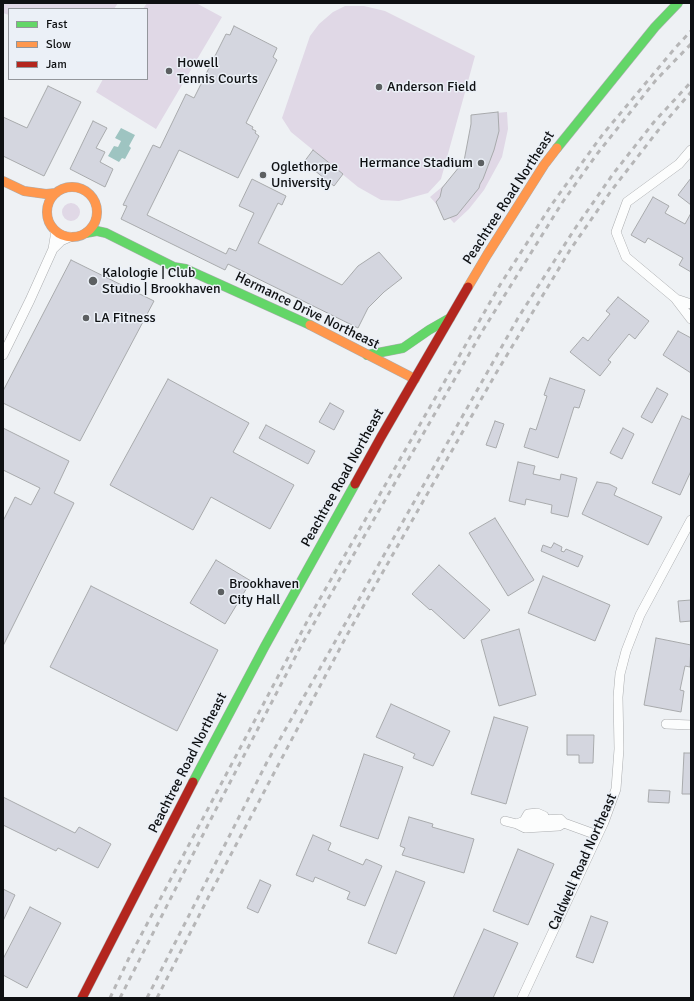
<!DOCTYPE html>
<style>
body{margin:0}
#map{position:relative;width:694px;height:1001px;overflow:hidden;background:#eef1f4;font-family:Signika,sans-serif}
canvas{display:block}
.frame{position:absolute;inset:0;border:4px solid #0e1012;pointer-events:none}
.legend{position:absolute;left:8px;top:8px;width:140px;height:72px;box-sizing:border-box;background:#ebf0f7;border:1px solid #93969b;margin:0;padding:5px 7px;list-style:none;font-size:12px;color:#0e1012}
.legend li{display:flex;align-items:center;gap:8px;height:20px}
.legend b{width:20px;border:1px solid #93969b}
</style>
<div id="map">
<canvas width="694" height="1001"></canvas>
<div class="frame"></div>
<ul class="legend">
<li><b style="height:5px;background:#63d668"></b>Fast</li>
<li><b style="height:5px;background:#ff974d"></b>Slow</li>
<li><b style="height:5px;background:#b3261e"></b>Jam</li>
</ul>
</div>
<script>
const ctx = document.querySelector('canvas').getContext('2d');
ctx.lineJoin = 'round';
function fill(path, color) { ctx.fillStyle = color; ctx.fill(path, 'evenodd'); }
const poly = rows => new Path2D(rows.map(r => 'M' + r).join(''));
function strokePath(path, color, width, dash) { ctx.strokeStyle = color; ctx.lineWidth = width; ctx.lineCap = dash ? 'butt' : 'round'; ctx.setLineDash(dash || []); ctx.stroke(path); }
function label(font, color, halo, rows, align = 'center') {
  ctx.font = font + ' Signika,sans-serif'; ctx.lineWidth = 3; ctx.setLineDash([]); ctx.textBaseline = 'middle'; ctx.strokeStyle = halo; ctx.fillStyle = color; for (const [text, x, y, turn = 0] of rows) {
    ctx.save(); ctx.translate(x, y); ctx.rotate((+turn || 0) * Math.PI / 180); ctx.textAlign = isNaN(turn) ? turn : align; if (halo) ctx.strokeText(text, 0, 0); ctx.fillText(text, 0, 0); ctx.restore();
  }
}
const green = poly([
 [3,3,118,3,114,9,9,9,9,15,3,13],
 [147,3,196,3,222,17,156,129,96,92,103,79,147,79,147,9,143,9],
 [345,6,364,6,385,11,475,56,441,179,428,193,399,201,381,200,358,187,313,150,291,132,282,118,310,36,319,24,333,12],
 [507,112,508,129,502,157,484,190,469,209,454,223,430,197,443,186,459,170,468,155,473,115],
 '62 212a9 9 0 1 1 18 0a9 9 0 1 1-18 0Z'
]);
const water = poly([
 [121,128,135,135,129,146,131,148,125,159,122,158,119,162,108,156,114,146,118,147,121,141,115,138]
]);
const building = poly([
 [234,26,277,48,273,57,277,60,246,123,253,127,252,129,256,131,255,133,259,136,238,178,179,150,147,215,226,254,229,248,236,251,254,213,239,206,252,179,286,196,282,205,278,203,258,243,342,285,358,266,379,252,402,278,384,292,368,308,358,328,228,264,225,270,121,219,127,206,123,205,153,145,160,148,186,94,194,98,226,34,230,35,234,26],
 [48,86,81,102,44,176,3,156,3,117,27,128,48,86],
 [498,112,499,131,494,150,483,179,480,184,479,188,457,215,444,220,436,202,440,197,442,188,464,161,471,124,471,115,498,112],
 [93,121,107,128,96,148,105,152,100,162,113,169,105,187,70,169,93,121],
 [313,150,343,174,334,186,304,162,313,150],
 [691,178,691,205,678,195,691,178],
 [653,197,669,206,665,213,685,224,691,213,691,272,679,265,683,258,648,238,645,243,631,235,653,197],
 [71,260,154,301,80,441,3,403,3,391,71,260],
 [618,297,649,321,635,339,629,334,608,360,611,362,600,376,570,352,583,337,588,341,610,314,606,311,618,297],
 [678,331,691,338,691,373,663,355,678,331],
 [550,378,585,390,579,408,574,407,558,458,524,447,530,428,536,430,547,396,544,395,550,378],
 [168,379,249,423,233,452,294,485,270,529,211,497,193,530,110,485,168,379],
 [657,388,668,394,652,423,641,417,657,388],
 [330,403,344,411,334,430,319,422,330,403],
 [682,416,691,420,691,471,680,495,652,483,682,416],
 [495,421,504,424,496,448,486,445,495,421],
 [266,425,315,451,308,464,259,438,266,425],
 [3,428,69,461,54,493,74,503,3,646,3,521,15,497,31,505,40,488,3,470,3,428],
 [623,428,634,434,622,459,610,453,623,428],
 [518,462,535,466,533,474,560,480,561,474,577,478,568,517,551,513,552,505,526,499,525,505,509,501,518,462],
 [597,482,609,484,617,488,614,495,662,517,648,545,582,514,597,482],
 [495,518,534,580,508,596,469,533,495,518],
 [554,543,562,547,561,551,564,552,566,549,583,556,578,567,541,551,543,545,551,548,554,543],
 [216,560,251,581,225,624,190,603,216,560],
 [439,565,490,610,464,639,431,609,430,610,412,594,439,565],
 [543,576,610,605,595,641,528,613,543,576],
 [91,586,218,650,177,731,50,667,91,586],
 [691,600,691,621,680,622,678,601,691,600],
 [519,629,536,695,499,706,481,640,519,629],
 [656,638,691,645,690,667,685,666,680,690,684,691,681,712,644,705,656,638],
 [391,704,450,731,433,766,413,758,415,754,376,737,391,704],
 [494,717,528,727,506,804,471,794,494,717],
 [567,735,594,735,593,763,579,763,579,755,567,755,567,735],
 [684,753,691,753,691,794,682,794,684,753],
 [364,754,403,767,378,839,340,826,364,754],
 [649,790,670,791,669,803,648,802,649,790],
 [3,797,75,833,79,827,111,844,98,868,58,848,56,851,3,825,3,797],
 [409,817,433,824,432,827,474,839,464,873,402,855,405,848,400,846,409,817],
 [313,835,331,843,328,850,363,865,366,859,382,866,365,906,347,899,350,892,315,877,313,882,296,875,313,835],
 [518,849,554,864,528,925,493,911,518,849],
 [396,871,425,882,396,954,368,943,396,871],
 [260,880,271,885,258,913,247,908,260,880],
 [3,889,15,895,3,921,3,889],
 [30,907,61,923,27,988,3,975,3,959,30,907],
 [591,916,608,922,593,963,576,957,591,916],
 [484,929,518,943,493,998,453,998,484,929]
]);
const street = poly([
 [691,150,679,164,627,202,616,232,626,257,675,298,691,319],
 [53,249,55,237,55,231],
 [676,299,691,304],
 [3,355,30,300,53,249,61,241,70,237],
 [666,724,691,725],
 [505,821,517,824,525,828,559,826,564,823],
 [524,821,528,814,537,813,544,816,546,824],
 [517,824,524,821,560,819,564,823,597,835],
 [522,998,604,822,616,789,619,749,618,697,620,674,626,651,640,615,691,520]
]);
const fast = poly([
 [557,148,655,27,678,3],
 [86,233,97,231,106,233,174,267,186,269,310,325],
 [367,355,403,348,429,330,450,318],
 [193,782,265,646,355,484]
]);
const slow = poly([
 [3,181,24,191,46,194,56,193],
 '47 212a25 25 0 1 1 50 0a25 25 0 1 1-50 0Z',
 [468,287,487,255,544,165,557,148],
 [310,325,415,379]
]);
const jam = poly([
 [355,484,381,437,468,287],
 [82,998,193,782]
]);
const rail = poly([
 [110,998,129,958,310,616,500,285,552,204,603,134,676,47,691,31],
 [120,998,212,817,301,646,483,330,562,203,597,154,656,80,691,44],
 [147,998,267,762,518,318,574,230,613,174,654,122,691,82],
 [157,998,210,894,347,635,495,375,570,250,611,191,660,128,691,92]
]);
const markers = [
 [169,71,4,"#5c5f61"],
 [379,87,4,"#5c5f61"],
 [481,163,4,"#5c5f61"],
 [263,175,4,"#5c5f61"],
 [93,281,5,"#5c5f61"],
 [86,318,4,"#5c5f61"],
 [221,592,4,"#5c5f61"]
];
const poiNames = [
 ["Howell",177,63],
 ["Tennis Courts",177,79],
 ["Anderson Field",387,87],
 ["Hermance Stadium",473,163,"right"],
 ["Oglethorpe",271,167],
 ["University",271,183],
 ["Kalologie | Club",102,273],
 ["Studio | Brookhaven",102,289],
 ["LA Fitness",94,318],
 ["Brookhaven",229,584],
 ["City Hall",229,600]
];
const streetNames = [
 ["Peachtree Road Northeast",509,198,-57],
 ["Hermance Drive Northeast",307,311,26],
 ["Peachtree Road Northeast",343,478,-61],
 ["Peachtree Road Northeast",188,763,-63],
 ["Caldwell Road Northeast",583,862,-66]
];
fill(green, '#e0d8e6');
fill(water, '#9ec4c1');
fill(building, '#d4d6df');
strokePath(building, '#a8aaac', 1);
strokePath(street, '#abadaf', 10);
strokePath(fast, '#abadaf', 10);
strokePath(slow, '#abadaf', 10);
strokePath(jam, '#abadaf', 10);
strokePath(street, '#fcfdfd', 9);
strokePath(fast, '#63d668', 9);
strokePath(slow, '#ff974d', 9);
strokePath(jam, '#b3261e', 9);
strokePath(rail, '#b6b6b7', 3, [5, 5]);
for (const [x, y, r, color] of markers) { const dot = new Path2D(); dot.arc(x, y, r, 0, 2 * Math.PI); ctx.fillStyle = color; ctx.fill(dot); strokePath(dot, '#ebf0f7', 1.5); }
label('14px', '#0e1012', '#ebf0f7', poiNames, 'left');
label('14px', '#0e1012', '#ebf0f7', streetNames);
</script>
